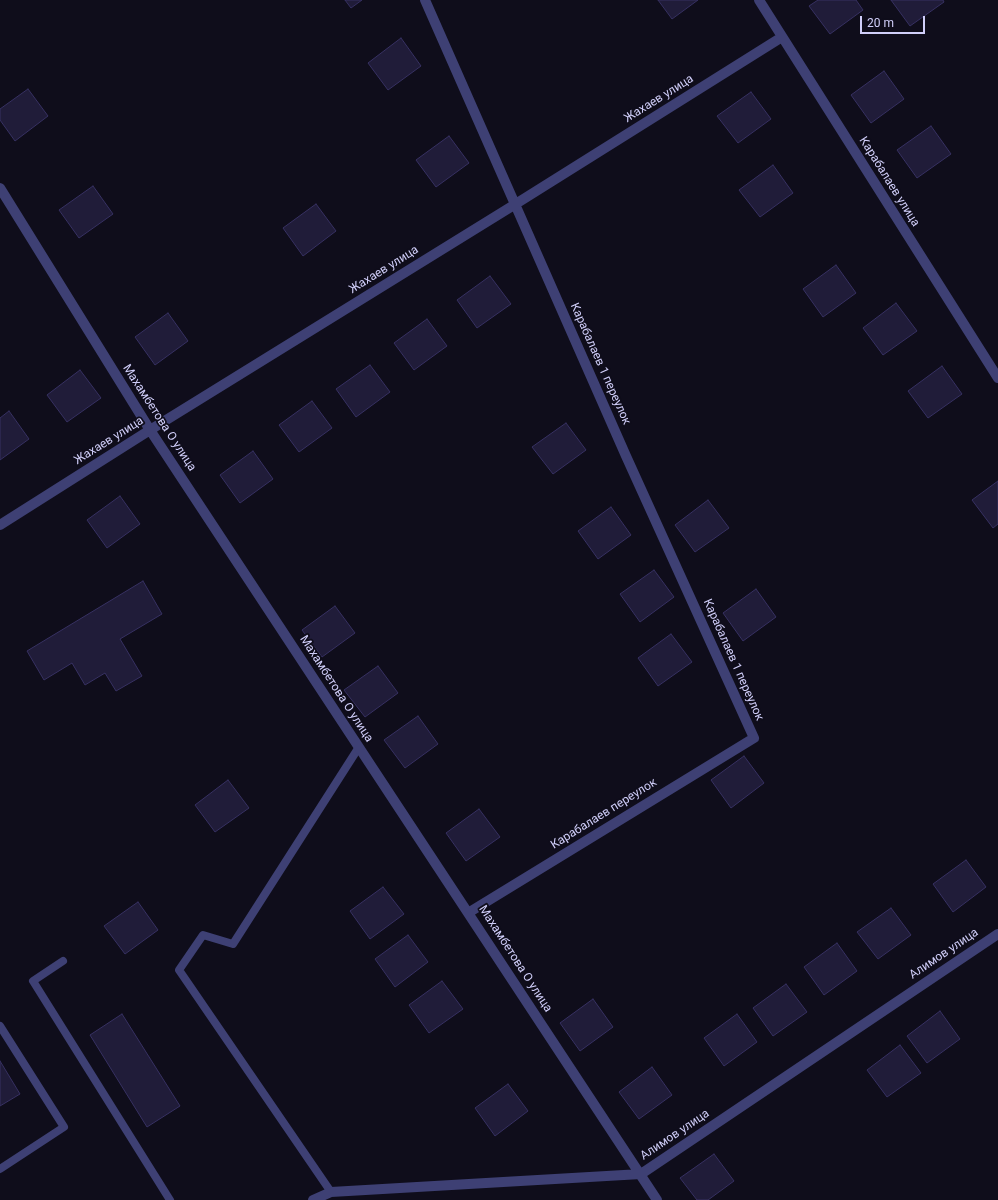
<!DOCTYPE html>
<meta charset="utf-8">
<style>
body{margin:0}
#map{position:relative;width:998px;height:1200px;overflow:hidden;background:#0f0d1b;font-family:Roboto,sans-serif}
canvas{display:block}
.scale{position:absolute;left:860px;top:16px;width:65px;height:18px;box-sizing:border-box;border:2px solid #d0cef9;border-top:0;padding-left:5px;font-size:12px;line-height:14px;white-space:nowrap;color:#d0cef9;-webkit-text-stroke:3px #0f0d1b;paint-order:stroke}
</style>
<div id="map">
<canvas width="998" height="1200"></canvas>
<div class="scale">20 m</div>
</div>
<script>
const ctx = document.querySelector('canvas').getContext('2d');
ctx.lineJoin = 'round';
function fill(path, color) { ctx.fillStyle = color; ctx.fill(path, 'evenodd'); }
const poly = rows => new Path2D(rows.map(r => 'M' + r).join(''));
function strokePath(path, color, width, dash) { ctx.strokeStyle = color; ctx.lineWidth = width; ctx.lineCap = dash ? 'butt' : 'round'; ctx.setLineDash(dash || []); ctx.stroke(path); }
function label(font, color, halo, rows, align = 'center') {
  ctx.font = font + ' Roboto,sans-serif'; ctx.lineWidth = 3.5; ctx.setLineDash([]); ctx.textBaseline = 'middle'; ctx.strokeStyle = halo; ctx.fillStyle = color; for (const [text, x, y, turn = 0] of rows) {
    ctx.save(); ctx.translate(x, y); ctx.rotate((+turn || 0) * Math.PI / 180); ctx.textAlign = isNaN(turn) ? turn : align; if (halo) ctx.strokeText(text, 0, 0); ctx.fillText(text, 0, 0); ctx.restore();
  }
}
const building = poly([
 [345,0,362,0,351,8,345,0],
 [658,0,698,0,672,19,658,0],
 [818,0,856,0,863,10,830,34,809,6,818,0],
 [891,0,943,0,944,2,910,26,891,0],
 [401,38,421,66,388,90,368,63,401,38],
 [884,71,904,99,871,123,851,95,884,71],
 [28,89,48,116,15,141,0,120,0,109,28,89],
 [751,92,771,119,738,143,717,116,751,92],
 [931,126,951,154,917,178,897,150,931,126],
 [449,136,469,163,436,187,416,160,449,136],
 [773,165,793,193,760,217,739,190,773,165],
 [93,186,113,214,79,238,59,210,93,186],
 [316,204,336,231,303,256,283,228,316,204],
 [836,265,856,293,823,317,803,289,836,265],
 [490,276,511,304,477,328,457,300,490,276],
 [896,303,917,331,883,355,863,328,896,303],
 [168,313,188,341,155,365,135,337,168,313],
 [427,319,447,346,414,370,394,343,427,319],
 [370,365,390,392,356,417,336,389,370,365],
 [942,366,962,394,928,418,908,391,942,366],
 [80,370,101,398,67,422,47,395,80,370],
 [312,401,332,428,299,452,279,425,312,401],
 [9,411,29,439,0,460,0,418,9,411],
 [566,423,586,450,553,474,532,447,566,423],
 [253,451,273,479,240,503,220,475,253,451],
 [998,481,998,524,993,528,972,500,998,481],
 [120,496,140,524,107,548,87,520,120,496],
 [708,500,729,528,695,552,675,525,708,500],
 [611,507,631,535,598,559,578,531,611,507],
 [654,570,674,597,640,622,620,594,654,570],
 [143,581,162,614,120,639,142,676,116,691,105,673,85,685,72,663,44,680,27,651,143,581],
 [756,589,776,617,743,641,723,613,756,589],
 [335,606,355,633,322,657,302,630,335,606],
 [671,634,692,662,658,686,638,658,671,634],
 [378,666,398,693,365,717,344,690,378,666],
 [418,716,438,744,405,768,384,740,418,716],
 [744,756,764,783,731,808,711,780,744,756],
 [228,780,249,808,215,832,195,805,228,780],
 [479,809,500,837,466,861,446,833,479,809],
 [966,860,986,887,953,912,933,884,966,860],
 [383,887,404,914,370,939,350,911,383,887],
 [138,902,158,930,125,954,104,926,138,902],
 [891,908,911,935,878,959,857,932,891,908],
 [408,935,428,962,395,987,375,959,408,935],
 [837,943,857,971,824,995,804,967,837,943],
 [442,981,463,1009,429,1033,409,1005,442,981],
 [786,984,807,1012,773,1036,753,1008,786,984],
 [593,999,613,1027,580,1051,560,1023,593,999],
 [940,1011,960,1039,927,1063,907,1036,940,1011],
 [122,1014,180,1106,147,1127,90,1035,122,1014],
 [737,1014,757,1042,724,1066,704,1038,737,1014],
 [900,1045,921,1073,887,1097,867,1070,900,1045],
 [0,1061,20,1094,0,1106,0,1061],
 [652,1067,672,1095,639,1119,619,1092,652,1067],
 [508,1084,528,1111,495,1136,475,1108,508,1084],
 [714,1154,734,1181,708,1200,697,1200,680,1178,714,1154]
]);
const lane = poly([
 [63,961,33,981,170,1200],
 [0,1026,64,1127,0,1169],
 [331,1192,179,970,203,935,233,944,359,747]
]);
const street = poly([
 [425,0,626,456,754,738,468,913],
 [759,0,998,378],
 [0,188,150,430,657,1200],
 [0,525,150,430,514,205,782,37],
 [313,1200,331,1192,641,1174,998,934]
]);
const streetNames = [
 ["Жахаев улица",659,99,-32],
 ["Карабалаев улица",889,182,58],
 ["Жахаев улица",384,270,-32],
 ["Карабалаев 1 переулок",600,364,66],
 ["Махамбетова О улица",159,418,57],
 ["Жахаев улица",109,441,-32],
 ["Карабалаев 1 переулок",733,660,66],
 ["Махамбетова О улица",336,689,57],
 ["Карабалаев переулок",604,814,-32],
 ["Алимов улица",944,954,-34],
 ["Махамбетова О улица",515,959,57],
 ["Алимов улица",675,1135,-34]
];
fill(building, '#201c39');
strokePath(building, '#373162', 1);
strokePath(lane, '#3e4074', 8);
strokePath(street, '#3e4074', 10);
label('12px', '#d0cef9', '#0f0d1b', streetNames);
</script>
